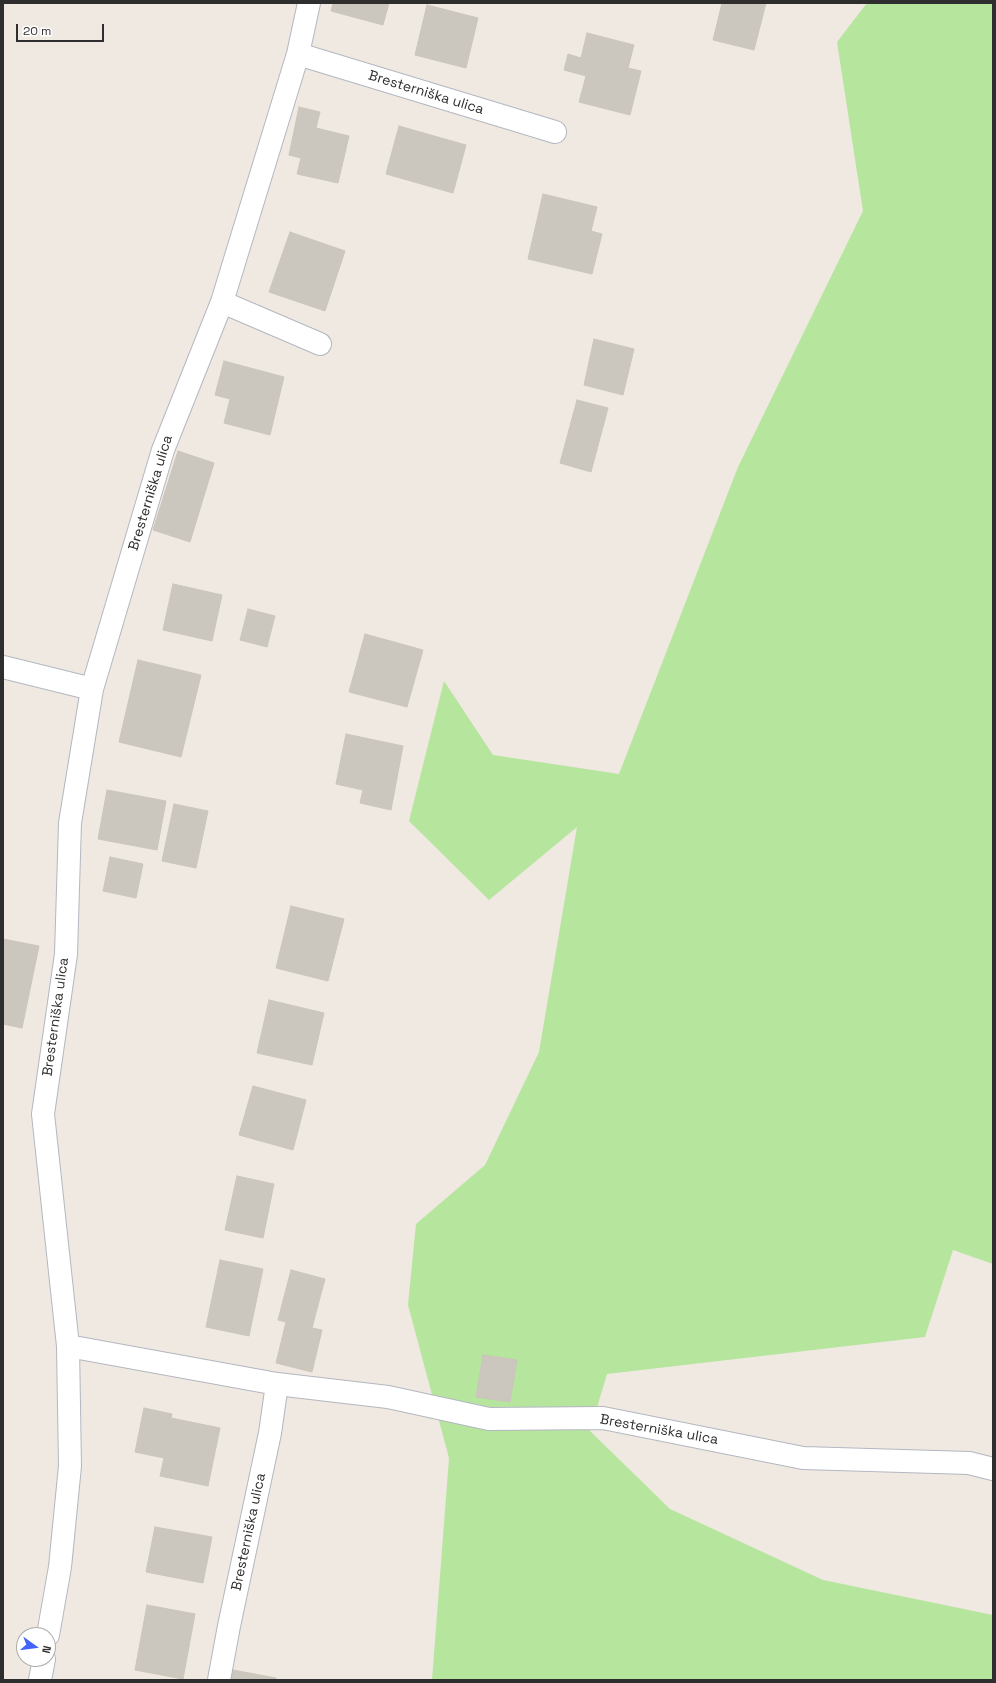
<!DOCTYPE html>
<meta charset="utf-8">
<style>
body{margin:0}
#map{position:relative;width:996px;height:1683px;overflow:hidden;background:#efe9e1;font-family:"Space Grotesk",sans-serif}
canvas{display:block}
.frame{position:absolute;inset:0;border:4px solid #2e2e2e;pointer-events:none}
.north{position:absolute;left:16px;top:1627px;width:40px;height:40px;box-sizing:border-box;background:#fff;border:1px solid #ababab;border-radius:50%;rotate:104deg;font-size:11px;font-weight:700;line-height:16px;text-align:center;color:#2e2e2e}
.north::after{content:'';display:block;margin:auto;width:14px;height:18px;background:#4264fb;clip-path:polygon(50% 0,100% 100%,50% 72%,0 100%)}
.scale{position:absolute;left:16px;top:24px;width:88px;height:18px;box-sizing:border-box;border:2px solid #2e2e2e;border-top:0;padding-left:5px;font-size:12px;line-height:14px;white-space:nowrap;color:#2e2e2e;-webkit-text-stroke:3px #fff;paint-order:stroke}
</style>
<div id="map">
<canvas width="996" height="1683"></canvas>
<div class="frame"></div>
<div class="north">N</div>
<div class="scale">20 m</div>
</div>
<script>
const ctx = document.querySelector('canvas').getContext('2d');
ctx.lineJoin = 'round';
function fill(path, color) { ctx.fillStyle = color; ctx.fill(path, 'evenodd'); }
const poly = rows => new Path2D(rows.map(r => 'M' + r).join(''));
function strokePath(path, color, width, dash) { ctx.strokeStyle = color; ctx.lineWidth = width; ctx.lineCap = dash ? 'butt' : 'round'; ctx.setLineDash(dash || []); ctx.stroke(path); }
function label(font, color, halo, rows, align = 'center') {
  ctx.font = font + ' "Space Grotesk",sans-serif'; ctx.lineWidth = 4; ctx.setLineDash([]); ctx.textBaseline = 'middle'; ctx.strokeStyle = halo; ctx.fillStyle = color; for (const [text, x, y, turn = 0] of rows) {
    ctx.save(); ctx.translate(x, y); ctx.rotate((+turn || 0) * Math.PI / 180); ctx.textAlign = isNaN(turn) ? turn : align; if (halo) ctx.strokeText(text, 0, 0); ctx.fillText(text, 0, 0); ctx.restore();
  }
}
const green = poly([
 [867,3,993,3,993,1264,953,1250,925,1337,607,1374,590,1431,670,1509,823,1580,993,1615,993,1680,432,1680,449,1458,408,1305,416,1224,485,1165,539,1052,577,827,489,900,409,821,444,681,493,755,619,774,738,467,863,211,837,42]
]);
const building = poly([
 [333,3,389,3,383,25,331,11,333,3],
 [722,3,766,3,754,50,713,40,722,3],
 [427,5,478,18,466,68,415,55,427,5],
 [587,33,634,45,628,68,641,71,630,115,579,102,586,76,564,70,568,54,581,58,587,33],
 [299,107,320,112,316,128,349,136,338,183,297,174,301,158,289,155,299,107],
 [399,126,466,145,453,193,386,174,399,126],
 [543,194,597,207,591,231,602,234,592,274,528,259,543,194],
 [290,232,345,251,325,311,269,292,290,232],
 [594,339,634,349,623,395,584,385,594,339],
 [224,361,284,377,270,435,224,423,230,399,215,395,224,361],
 [577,400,608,408,591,472,560,463,577,400],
 [178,451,214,463,190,542,153,530,178,451],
 [173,584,222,595,212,641,163,630,173,584],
 [248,609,275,616,267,647,240,640,248,609],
 [365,634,423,650,407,707,349,692,365,634],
 [138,660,201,675,181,757,119,742,138,660],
 [346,734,403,746,391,810,360,803,363,790,336,784,346,734],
 [107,790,166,801,157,850,98,839,107,790],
 [174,804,208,811,196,868,162,861,174,804],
 [110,857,143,864,136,898,103,891,110,857],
 [291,906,344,919,328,981,276,968,291,906],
 [3,939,39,946,22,1028,3,1024,3,939],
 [269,1000,324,1013,312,1065,257,1053,269,1000],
 [253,1086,306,1100,293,1150,239,1135,253,1086],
 [237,1176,274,1184,263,1238,225,1230,237,1176],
 [220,1260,263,1269,249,1336,206,1327,220,1260],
 [291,1270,325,1279,312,1328,322,1330,312,1372,276,1363,286,1322,278,1320,291,1270],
 [483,1355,517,1360,510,1402,476,1397,483,1355],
 [144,1408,172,1414,171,1418,220,1428,208,1486,160,1476,164,1458,135,1452,144,1408],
 [155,1527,212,1537,203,1583,146,1572,155,1527],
 [147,1605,195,1614,183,1679,135,1670,147,1605],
 [233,1670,276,1678,276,1680,231,1680,233,1670]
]);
const street = poly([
 [298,54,555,132],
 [222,302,320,344],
 [3,667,92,689],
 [68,1346,277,1384,388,1397,489,1419,603,1418,803,1458,969,1463,993,1469],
 [48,1635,60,1567,70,1466,68,1346,43,1114,66,954,70,823,92,689,163,450,222,302,298,54,309,3],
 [40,1680,44,1659],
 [219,1680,229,1626,270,1433,277,1384]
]);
const streetNames = [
 ["Bresterniška ulica",426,93,17],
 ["Bresterniška ulica",151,493,-73],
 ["Bresterniška ulica",56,1017,-82],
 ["Bresterniška ulica",659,1430,10],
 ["Bresterniška ulica",249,1532,-78]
];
fill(green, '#b6e59e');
fill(building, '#cbc7bf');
strokePath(building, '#cbc5ba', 1);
strokePath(street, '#b4b7c1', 24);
strokePath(street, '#fff', 22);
label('14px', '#2e2e2e', '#fff', streetNames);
</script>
